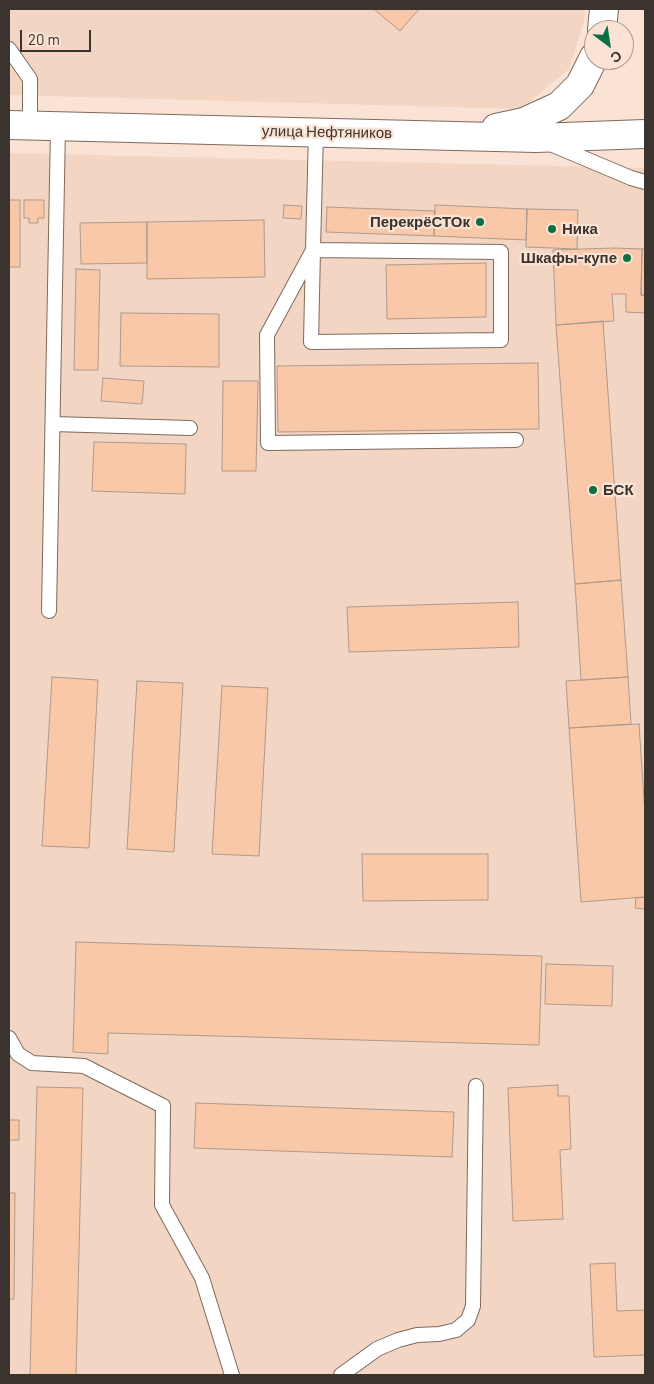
<!DOCTYPE html>
<meta charset="utf-8">
<style>
body{margin:0}
#map{position:relative;width:654px;height:1384px;overflow:hidden;background:#fae3d5;font-family:Barlow,sans-serif}
canvas{display:block}
.frame{position:absolute;inset:0;border:10px solid #3b332d;pointer-events:none}
.north{position:absolute;left:584px;top:20px;width:50px;height:50px;box-sizing:border-box;background:#fae3d5;border:1px solid #ae9d92;border-radius:50%;rotate:149deg;font-size:14px;font-weight:700;line-height:20px;text-align:center;color:#3b332d}
.north::after{content:'';display:block;margin:auto;width:18px;height:22px;background:#0c6f44;clip-path:polygon(50% 0,100% 100%,50% 72%,0 100%)}
.scale{position:absolute;left:20px;top:30px;width:71px;height:22px;box-sizing:border-box;border:2px solid #3b332d;border-top:0;padding-left:6px;font-size:15px;line-height:18px;white-space:nowrap;color:#3b332d;-webkit-text-stroke:4px #fae3d5;paint-order:stroke}
</style>
<div id="map">
<canvas width="654" height="1384"></canvas>
<div class="frame"></div>
<div class="north">С</div>
<div class="scale">20 m</div>
</div>
<script>
const ctx = document.querySelector('canvas').getContext('2d');
ctx.lineJoin = 'round';
function fill(path, color) { ctx.fillStyle = color; ctx.fill(path, 'evenodd'); }
const poly = rows => new Path2D(rows.map(r => 'M' + r).join(''));
function strokePath(path, color, width, dash) { ctx.strokeStyle = color; ctx.lineWidth = width; ctx.lineCap = dash ? 'butt' : 'round'; ctx.setLineDash(dash || []); ctx.stroke(path); }
function label(font, color, halo, rows, align = 'center') {
  ctx.font = font + ' Barlow,sans-serif'; ctx.lineWidth = 4.5; ctx.setLineDash([]); ctx.textBaseline = 'middle'; ctx.strokeStyle = halo; ctx.fillStyle = color; for (const [text, x, y, turn = 0] of rows) {
    ctx.save(); ctx.translate(x, y); ctx.rotate((+turn || 0) * Math.PI / 180); ctx.textAlign = isNaN(turn) ? turn : align; if (halo) ctx.strokeText(text, 0, 0); ctx.fillText(text, 0, 0); ctx.restore();
  }
}
const built = poly([
 [9,9,585,9,584,22,569,69,521,109,9,95],
 [9,153,645,168,645,1375,9,1375]
]);
const building = poly([
 [374,9,419,9,400,31,374,9],
 [9,200,20,200,20,267,9,267,9,200],
 [24,200,44,200,44,218,38,218,38,223,29,223,29,218,24,218,24,200],
 [284,205,302,206,301,219,283,218,284,205],
 [435,205,527,209,526,240,434,236,435,205],
 [327,207,435,211,434,236,326,232,327,207],
 [527,209,578,210,577,249,526,247,527,209],
 [264,220,265,277,147,279,147,222,264,220],
 [147,222,147,263,81,264,80,223,147,222],
 [614,248,642,249,641,295,645,295,645,313,626,312,626,294,612,294,614,321,556,325,553,250,614,248],
 [642,249,645,249,645,295,641,295,642,249],
 [486,263,486,317,387,319,386,265,486,263],
 [76,269,100,270,98,370,74,370,76,269],
 [121,313,219,314,219,367,120,366,121,313],
 [603,321,621,580,575,584,556,325,603,321],
 [538,363,539,429,278,432,277,366,538,363],
 [103,378,144,381,142,404,101,401,103,378],
 [223,381,258,381,256,471,222,471,223,381],
 [94,442,186,444,185,494,92,491,94,442],
 [621,580,628,677,581,680,575,584,621,580],
 [518,602,519,647,349,652,347,607,518,602],
 [52,677,98,680,89,848,42,846,52,677],
 [628,677,631,724,569,728,566,681,628,677],
 [137,681,183,683,174,852,127,849,137,681],
 [222,686,268,688,259,856,212,854,222,686],
 [639,724,645,814,645,897,581,902,569,728,639,724],
 [362,854,488,854,488,900,363,901,362,854],
 [645,897,645,909,635,908,636,898,645,897],
 [76,942,542,956,539,1045,108,1033,108,1054,73,1052,76,942],
 [546,964,613,966,612,1006,545,1004,546,964],
 [558,1085,558,1096,569,1096,571,1149,560,1150,563,1219,513,1221,508,1088,558,1085],
 [37,1087,83,1088,76,1375,30,1375,37,1087],
 [196,1103,454,1112,452,1157,194,1148,196,1103],
 [9,1120,19,1120,19,1140,9,1140,9,1120],
 [9,1193,15,1193,14,1299,9,1299,9,1193],
 [615,1263,617,1311,645,1310,645,1355,594,1357,590,1264,615,1263]
]);
const service = poly([
 [9,49,30,79,30,125],
 [316,131,313,250,311,342,501,340,501,252,313,250,267,335,268,443,516,440],
 [548,143,631,178,645,182],
 [53,424,190,428],
 [49,611,58,126],
 [9,1038,18,1054,32,1063,84,1066,163,1106,162,1205,202,1278,232,1375],
 [341,1375,377,1349,398,1340,417,1335,439,1334,456,1330,468,1320,473,1306,476,1086]
]);
const secondary = poly([
 [602,30,604,9],
 [9,125,536,138,645,134],
 [496,128,524,122,559,106,580,85,594,57]
]);
const markers = [
 [480,222,5,"#0c6f44"],
 [552,229,5,"#0c6f44"],
 [627,258,5,"#0c6f44"],
 [593,490,5,"#0c6f44"]
];
const streetNames = [
 ["улица Нефтяников",327,132,1]
];
const poiNames = [
 ["ПерекрёСТОк",470,222],
 ["Ника",562,229,"left"],
 ["Шкафы-купе",617,258],
 ["БСК",603,490,"left"]
];
fill(built, '#f2d6c3');
fill(building, '#f9c8a8');
strokePath(building, '#af9a8c', 1);
strokePath(service, '#7e6a5d', 16);
strokePath(secondary, '#7e6a5d', 30);
strokePath(service, '#fff', 14);
strokePath(secondary, '#fff', 28);
for (const [x, y, r, color] of markers) { const dot = new Path2D(); dot.arc(x, y, r, 0, 2 * Math.PI); ctx.fillStyle = color; ctx.fill(dot); strokePath(dot, '#fae3d5', 2); }
label('15px', '#3b332d', '#fae3d5', streetNames);
label('bold 15px', '#3b332d', '#fae3d5', poiNames, 'right');
</script>
